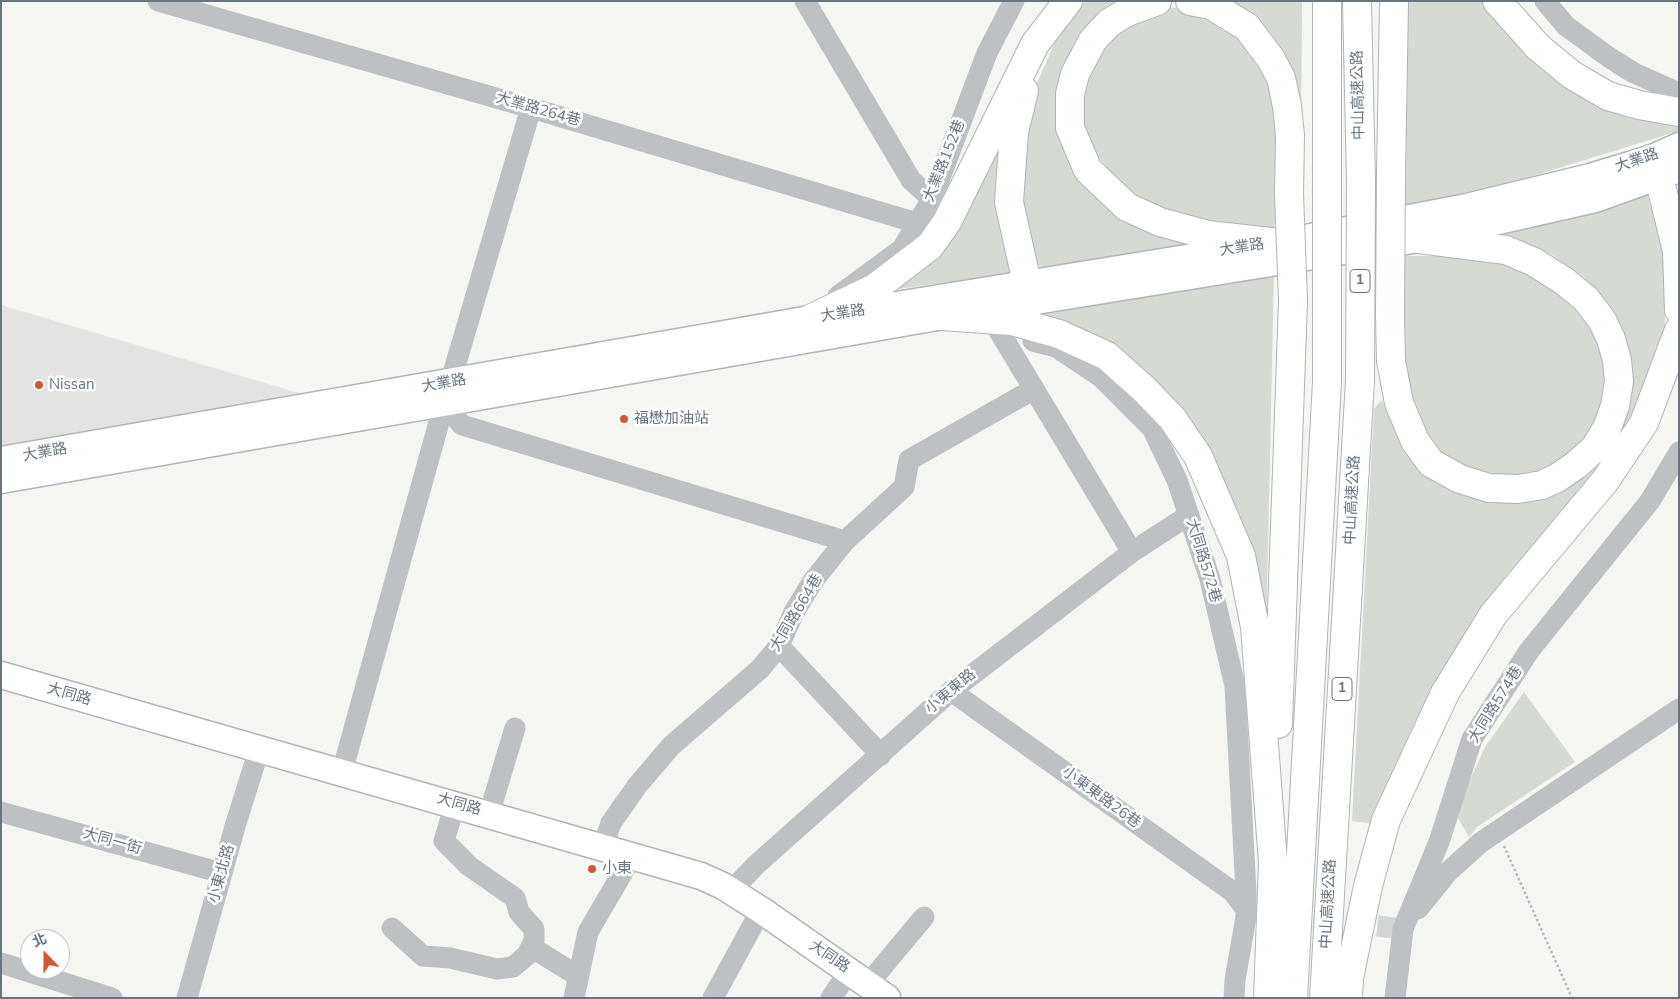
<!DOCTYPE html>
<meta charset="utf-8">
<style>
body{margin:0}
#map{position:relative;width:1680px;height:999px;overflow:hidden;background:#f5f5f2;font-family:"Nunito Sans","Noto Sans TC",sans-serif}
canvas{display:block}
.frame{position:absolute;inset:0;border:2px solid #677580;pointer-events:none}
.north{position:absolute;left:20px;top:929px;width:50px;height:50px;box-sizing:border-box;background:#fff;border:1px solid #c2c8cc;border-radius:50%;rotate:338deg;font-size:14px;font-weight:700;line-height:20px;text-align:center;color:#677580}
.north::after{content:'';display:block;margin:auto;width:18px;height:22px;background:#d15736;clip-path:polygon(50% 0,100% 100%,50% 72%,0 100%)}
</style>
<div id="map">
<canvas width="1680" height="999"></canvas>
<div class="frame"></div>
<div class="north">北</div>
</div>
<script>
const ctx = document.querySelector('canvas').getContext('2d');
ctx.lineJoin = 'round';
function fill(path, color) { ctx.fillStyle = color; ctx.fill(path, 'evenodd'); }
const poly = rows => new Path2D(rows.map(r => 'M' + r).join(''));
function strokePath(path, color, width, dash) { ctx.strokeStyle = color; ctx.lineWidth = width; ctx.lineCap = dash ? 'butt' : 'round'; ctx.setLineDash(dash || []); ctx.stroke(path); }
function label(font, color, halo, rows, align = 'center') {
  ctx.font = font + ' "Nunito Sans","Noto Sans TC",sans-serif'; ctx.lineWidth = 5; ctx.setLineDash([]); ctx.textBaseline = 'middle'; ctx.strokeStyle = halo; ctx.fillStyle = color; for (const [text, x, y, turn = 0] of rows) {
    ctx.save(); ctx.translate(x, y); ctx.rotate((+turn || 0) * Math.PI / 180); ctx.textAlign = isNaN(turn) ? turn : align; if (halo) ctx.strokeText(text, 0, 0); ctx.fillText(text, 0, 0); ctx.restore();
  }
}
const built = poly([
 [1,305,309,396,1,448]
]);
const green = poly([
 [1085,1,1127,1,1073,61,1073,163,1196,242,1047,268,1033,264,1021,198,1028,104,1059,33],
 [1225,1,1302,1,1301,135,1280,48,1241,6],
 [1407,1,1481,1,1506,32,1572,91,1679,123,1679,131,1510,183,1401,207],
 [1165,7,1213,12,1250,45,1276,85,1282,163,1274,229,1200,224,1157,210,1118,182,1085,139,1079,103,1090,65,1122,25],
 [996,150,1002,154,1014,273,890,290],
 [1647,194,1665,256,1665,327,1622,444,1525,560,1418,718,1375,824,1352,821,1374,409,1382,400,1403,448,1428,471,1501,501,1606,449,1613,318,1584,277,1551,254,1494,236],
 [1398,256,1480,256,1533,272,1584,313,1608,363,1600,422,1576,450,1549,468,1516,478,1479,474,1447,458,1423,441,1413,416,1393,314],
 [1274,273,1266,636,1248,547,1222,476,1170,406,1091,337,1041,315],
 [1524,692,1575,762,1477,827,1469,837,1455,813,1485,747]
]);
const minorTunnel = poly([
 [1282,915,1403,929]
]);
const path = poly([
 [1504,846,1572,998]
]);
const minor = poly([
 [158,1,531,108,917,223],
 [805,1,911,180,932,199],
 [1545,1,1566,26,1610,58,1634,73,1679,93],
 [838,296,902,249,932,199,987,53,1014,1],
 [999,331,1132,552],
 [1033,341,1056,347,1101,377,1152,428,1177,480,1210,579,1235,686,1247,911,1235,980,1234,998],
 [444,404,462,425,845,541],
 [779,646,881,755],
 [951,691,1233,892,1247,911],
 [342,772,444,404,531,108],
 [1,812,222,873],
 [489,814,515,728],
 [603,847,611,823,637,786,671,746,760,669,779,646,794,612,813,581,845,541,904,487,909,460,1034,389],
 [731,891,756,865,951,691,1132,552,1189,515],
 [1418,909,1448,872,1480,843,1679,709],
 [392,928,423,956,450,958,497,969,513,967,527,955,534,941,534,929,519,912,515,898,469,866,444,841,455,804],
 [531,947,578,976],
 [1,963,112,998],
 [868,984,924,917],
 [187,998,236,823,259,750],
 [574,998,588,932,633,855],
 [713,998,761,910],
 [831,998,850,970],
 [1395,998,1403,929,1439,842,1472,739,1529,651,1650,501,1679,452]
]);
const major = poly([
 [1,460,810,319,1279,243,1467,207,1590,177,1650,159,1679,146],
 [1,480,943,316,1419,239,1595,199,1679,169],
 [1,675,701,876,723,886,761,910,887,998]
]);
const highway = poly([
 [1157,1,1127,12,1109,23,1093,40,1075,74,1070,94,1070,128,1088,170,1127,207,1160,222,1208,235,1279,243],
 [1190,1,1211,5,1247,27,1271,59,1281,78,1287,106,1290,135,1289,194],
 [1327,1,1327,185],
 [1357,1,1361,182],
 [1497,1,1538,47,1572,75,1608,96,1639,105,1679,112],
 [1024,91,1014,132,1009,202,1027,283,1034,301],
 [1650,159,1659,177,1677,251,1679,310],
 [1391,175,1394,1],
 [1390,315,1391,361,1399,403,1415,441,1431,463,1460,479,1489,488,1518,489,1542,485,1557,478,1576,465,1595,448,1607,428,1615,406,1619,381,1617,360,1611,339,1602,320,1586,299,1564,281,1534,262,1506,250,1419,239],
 [943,316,1012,321,1059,334,1107,356,1144,389,1172,418,1198,456,1241,556,1255,627,1273,862,1268,998],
 [810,319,875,288,930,246,947,222,1035,44,1068,1],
 [1278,724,1293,301],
 [1293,998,1327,382],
 [1324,998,1360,380],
 [1348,998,1349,978,1368,886,1386,820,1445,693,1493,615,1605,481,1644,423,1679,330]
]);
const highwayBridge = poly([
 [1289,194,1293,301],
 [1390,315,1391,175],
 [1360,380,1361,182],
 [1327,382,1327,185]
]);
const markers = [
 [39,385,5,"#d15736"],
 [624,419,5,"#d15736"],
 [592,869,5,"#d15736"]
];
const shields = [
 [1360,281,20],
 [1342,689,20]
];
const shieldNames = [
 ["1",1360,281],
 ["1",1342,689]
];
const streetNames = [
 ["中山高速公路",1359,95,-91],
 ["大業路264巷",538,110,16],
 ["大業路152巷",945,161,-68],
 ["大業路",1637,161,-19],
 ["大業路",1242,248,-9],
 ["大業路",843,314,-9],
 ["大業路",444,384,-10],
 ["大業路",45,453,-10],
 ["中山高速公路",1353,500,-87],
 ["大同路572巷",1203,561,73],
 ["大同路664巷",797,613,-59],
 ["小東東路",951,692,-40],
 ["大同路",69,695,16],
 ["大同路574巷",1496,705,-58],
 ["小東東路26巷",1101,798,36],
 ["大同路",459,805,16],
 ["大同一街",112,842,16],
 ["小東北路",222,874,-74],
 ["中山高速公路",1329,904,-87],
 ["大同路",829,957,34]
];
const poiNames = [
 ["Nissan",49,385],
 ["福懋加油站",634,419],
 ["小東",602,869]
];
fill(built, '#e3e4e2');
fill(green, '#d5dad2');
strokePath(minorTunnel, '#d2d5d6', 21, [21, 11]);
strokePath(major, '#b0b5b8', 29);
strokePath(highway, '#b0b4b7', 30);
strokePath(path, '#b7babc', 2.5, [2.5, 2.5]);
strokePath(minor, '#bdc1c4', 21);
strokePath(major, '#fff', 26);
strokePath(highway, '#fff', 28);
strokePath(highwayBridge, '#b0b4b7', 30, []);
strokePath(highwayBridge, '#fff', 28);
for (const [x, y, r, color] of markers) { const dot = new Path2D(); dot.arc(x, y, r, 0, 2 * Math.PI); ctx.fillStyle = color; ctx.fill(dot); strokePath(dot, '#fff', 2); }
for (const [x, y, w] of shields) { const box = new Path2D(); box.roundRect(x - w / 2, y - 11.5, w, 23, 4); ctx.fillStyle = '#fff'; ctx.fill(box); strokePath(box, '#677580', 1); }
label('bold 14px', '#677580', null, shieldNames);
label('15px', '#677580', '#fff', streetNames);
label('15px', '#677580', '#fff', poiNames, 'left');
</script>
